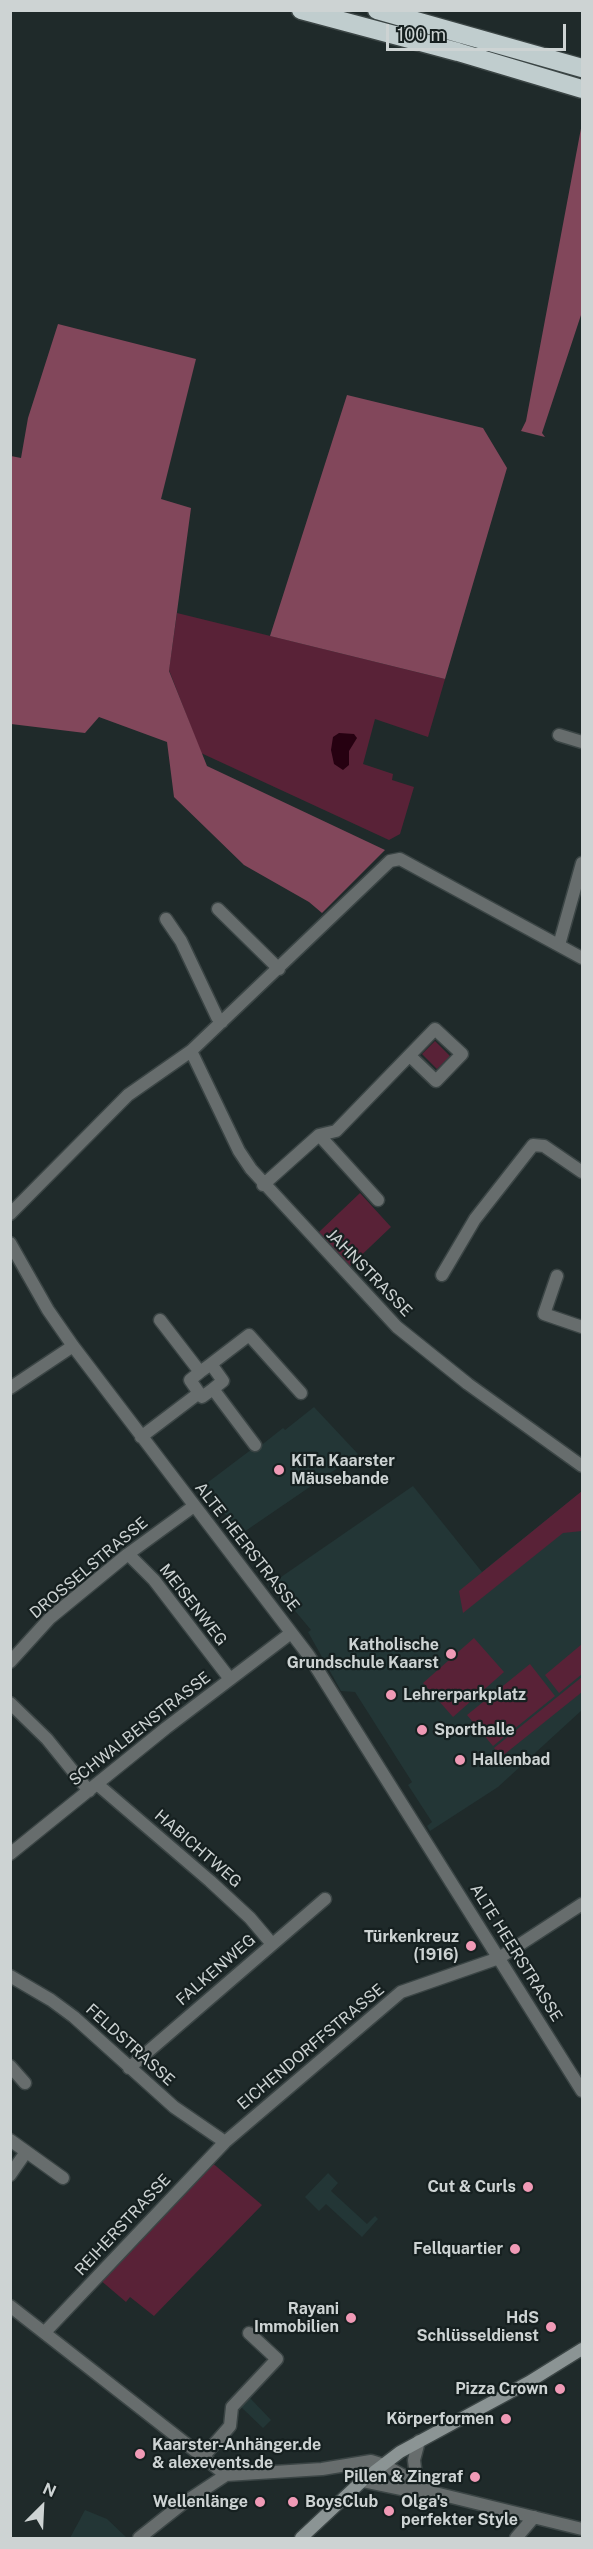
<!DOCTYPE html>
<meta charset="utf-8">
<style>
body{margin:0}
#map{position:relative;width:593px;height:2549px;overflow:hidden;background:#1f2a2a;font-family:"Public Sans",sans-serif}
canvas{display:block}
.frame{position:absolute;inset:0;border:12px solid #cdd3d3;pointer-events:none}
.north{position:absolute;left:12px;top:2477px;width:60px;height:60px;-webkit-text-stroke:4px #162020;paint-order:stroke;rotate:24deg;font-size:16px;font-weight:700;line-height:24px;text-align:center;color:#cdd3d3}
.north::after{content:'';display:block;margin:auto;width:21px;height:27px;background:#cdd3d3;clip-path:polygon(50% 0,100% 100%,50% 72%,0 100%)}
.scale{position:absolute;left:386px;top:24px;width:180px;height:27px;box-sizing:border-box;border:3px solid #cdd3d3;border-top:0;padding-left:8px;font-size:18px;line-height:21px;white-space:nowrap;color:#cdd3d3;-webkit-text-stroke:4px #162020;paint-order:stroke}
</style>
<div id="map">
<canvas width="593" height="2549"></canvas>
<div class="frame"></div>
<div class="north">N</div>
<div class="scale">100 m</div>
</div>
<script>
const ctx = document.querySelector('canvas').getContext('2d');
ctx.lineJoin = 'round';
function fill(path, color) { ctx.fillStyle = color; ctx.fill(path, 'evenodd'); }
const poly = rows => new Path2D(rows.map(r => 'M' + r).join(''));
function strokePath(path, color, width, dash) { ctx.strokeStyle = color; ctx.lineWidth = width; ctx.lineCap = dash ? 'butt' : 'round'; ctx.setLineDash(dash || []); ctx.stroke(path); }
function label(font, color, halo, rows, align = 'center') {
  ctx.font = font + ' "Public Sans",sans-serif'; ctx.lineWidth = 4.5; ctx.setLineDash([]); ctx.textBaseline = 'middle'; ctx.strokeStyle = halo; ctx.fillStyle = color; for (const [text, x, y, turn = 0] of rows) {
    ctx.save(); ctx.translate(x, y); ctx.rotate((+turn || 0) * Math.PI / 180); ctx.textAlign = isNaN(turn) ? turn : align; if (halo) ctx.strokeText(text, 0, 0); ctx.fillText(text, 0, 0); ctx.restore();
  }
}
const built = poly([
 [314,1407,358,1454,241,1534,203,1486,252,1449,254,1451,283,1428,285,1430],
 [413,1486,482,1572,582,1491,582,1710,498,1787,430,1831,427,1826,432,1822,408,1785,412,1782,355,1692,341,1691,308,1632,311,1630,291,1606,289,1608,268,1586],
 [328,2173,338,2183,331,2191,367,2224,375,2216,378,2219,362,2237,326,2204,319,2211,305,2197],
 [250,2398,271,2420,263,2428,241,2407],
 [85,2510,107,2519,127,2538,70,2538]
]);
const green = poly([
 [177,613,445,679,428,737,375,719,363,764,393,774,392,780,414,787,400,834,389,840,201,753,169,670],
 [435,1041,450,1056,437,1069,422,1054],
 [360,1193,391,1227,350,1266,319,1232],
 [582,1491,582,1531,563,1533,463,1613,459,1591],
 [474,1638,504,1672,453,1717,423,1683],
 [582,1644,582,1674,559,1693,545,1675],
 [530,1664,555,1696,493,1746,467,1715],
 [582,1677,582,1692,501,1757,494,1748],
 [210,2161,262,2205,154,2316,130,2297,126,2302,99,2279]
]);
const forest = poly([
 [582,123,582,312,542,433,545,437,521,431,526,421],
 [58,324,196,359,161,499,191,508,169,671,207,766,385,850,322,913,309,902,244,865,174,797,167,742,99,717,85,733,11,724,11,456,21,458,28,418],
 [347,395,483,428,507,468,445,679,270,636]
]);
const water = poly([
 [339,733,354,734,357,738,349,751,349,765,343,770,334,764,331,750,333,737]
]);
const minor = poly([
 [559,735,582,742],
 [218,909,279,969],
 [166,919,181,941,217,1017,222,1022],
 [559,945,582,863],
 [191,1051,239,1151,251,1169,397,1327,468,1384,582,1466],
 [319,1135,378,1200],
 [263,1185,319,1135,336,1131,435,1029,462,1054,436,1081,410,1056],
 [10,1214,128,1095,191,1051,390,861,400,859,582,958],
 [10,1243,48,1310,73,1346,309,1656,582,2091],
 [442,1275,475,1219,533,1145,544,1146,582,1172],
 [557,1276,544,1314,582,1327],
 [160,1320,200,1372,211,1364],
 [10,1388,73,1346],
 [213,1389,223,1381,211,1364,249,1335,301,1393],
 [199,1393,190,1380,200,1372],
 [141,1437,199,1393,202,1397,213,1389,255,1445],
 [128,1554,154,1580,230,1679],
 [10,1662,50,1618,128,1554,194,1506],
 [10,1703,47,1739,89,1791],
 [97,1784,210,1881,250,1918,272,1944],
 [10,1854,166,1728,291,1633],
 [10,1976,51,2000,74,2017,174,2107,225,2142],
 [10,2066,25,2083],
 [129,2068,325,1899],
 [10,2140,63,2178],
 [10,2175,26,2152],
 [10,2306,226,2475],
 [45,2332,225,2142,401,1992,499,1958,582,1904],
 [203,2457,230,2426,232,2407,277,2359,249,2333],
 [362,2481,415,2492,435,2493,582,2529],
 [417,2484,414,2460,419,2441],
 [139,2538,182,2504,226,2475,322,2469,371,2461,384,2465,435,2493],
 [516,2538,534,2517]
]);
const secondary = poly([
 [301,2538,362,2481,400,2452,529,2382,582,2349]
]);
const motorway = poly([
 [301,10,458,52,582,89],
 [377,10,582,68]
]);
const markers = [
 [279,1470,6,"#f09ab6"],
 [451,1654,6,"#f09ab6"],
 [391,1695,6,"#f09ab6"],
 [422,1730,6,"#f09ab6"],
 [460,1760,6,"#f09ab6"],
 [471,1946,6,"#f09ab6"],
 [528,2187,6,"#f09ab6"],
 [515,2249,6,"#f09ab6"],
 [351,2318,6,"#f09ab6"],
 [551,2327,6,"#f09ab6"],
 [560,2389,6,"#f09ab6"],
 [506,2419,6,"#f09ab6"],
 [140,2454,6,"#f09ab6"],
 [475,2477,6,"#f09ab6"],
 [260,2502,6,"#f09ab6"],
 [293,2502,6,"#f09ab6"],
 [389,2511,6,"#f09ab6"]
];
const streetNames = [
 ["JAHNSTRASSE",369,1273,46],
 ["ALTE HEERSTRASSE",247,1547,52],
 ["DROSSELSTRASSE",89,1568,-40],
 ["MEISENWEG",193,1605,52],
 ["SCHWALBENSTRASSE",140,1729,-38],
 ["HABICHTWEG",198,1849,41],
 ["ALTE HEERSTRASSE",516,1953,58],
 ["FALKENWEG",216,1970,-41],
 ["FELDSTRASSE",130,2045,42],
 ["EICHENDORFFSTRASSE",311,2047,-40],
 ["REIHERSTRASSE",123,2225,-47]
];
const poiNames = [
 ["KiTa Kaarster",291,1461,"left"],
 ["Mäusebande",291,1479,"left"],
 ["Katholische",439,1645],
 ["Grundschule Kaarst",439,1663],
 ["Lehrerparkplatz",403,1695,"left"],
 ["Sporthalle",434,1730,"left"],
 ["Hallenbad",472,1760,"left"],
 ["Türkenkreuz",459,1937],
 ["(1916)",459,1955],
 ["Cut & Curls",516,2187],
 ["Fellquartier",503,2249],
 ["Rayani",339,2309],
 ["Immobilien",339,2327],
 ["HdS",539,2318],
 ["Schlüsseldienst",539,2336],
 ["Pizza Crown",548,2389],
 ["Körperformen",494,2419],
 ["Kaarster-Anhänger.de",152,2445,"left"],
 ["& alexevents.de",152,2463,"left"],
 ["Pillen & Zingraf",463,2477],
 ["Wellenlänge",248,2502],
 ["BoysClub",305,2502,"left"],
 ["Olga's",401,2502,"left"],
 ["perfekter Style",401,2520,"left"]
];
fill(built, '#233636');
fill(green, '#592237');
fill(forest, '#82475b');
fill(water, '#260111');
strokePath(minor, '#3b4545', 15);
strokePath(secondary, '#3b4545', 15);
strokePath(motorway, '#3b4545', 21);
strokePath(minor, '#676d6d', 12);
strokePath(secondary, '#8b9494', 12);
strokePath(motorway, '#c0cdce', 18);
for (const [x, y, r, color] of markers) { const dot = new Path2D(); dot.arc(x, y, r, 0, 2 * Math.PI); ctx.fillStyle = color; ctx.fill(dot); strokePath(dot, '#162020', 2); }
label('16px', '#cdd3d3', '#162020', streetNames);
label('bold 16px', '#cdd3d3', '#162020', poiNames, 'right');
</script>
